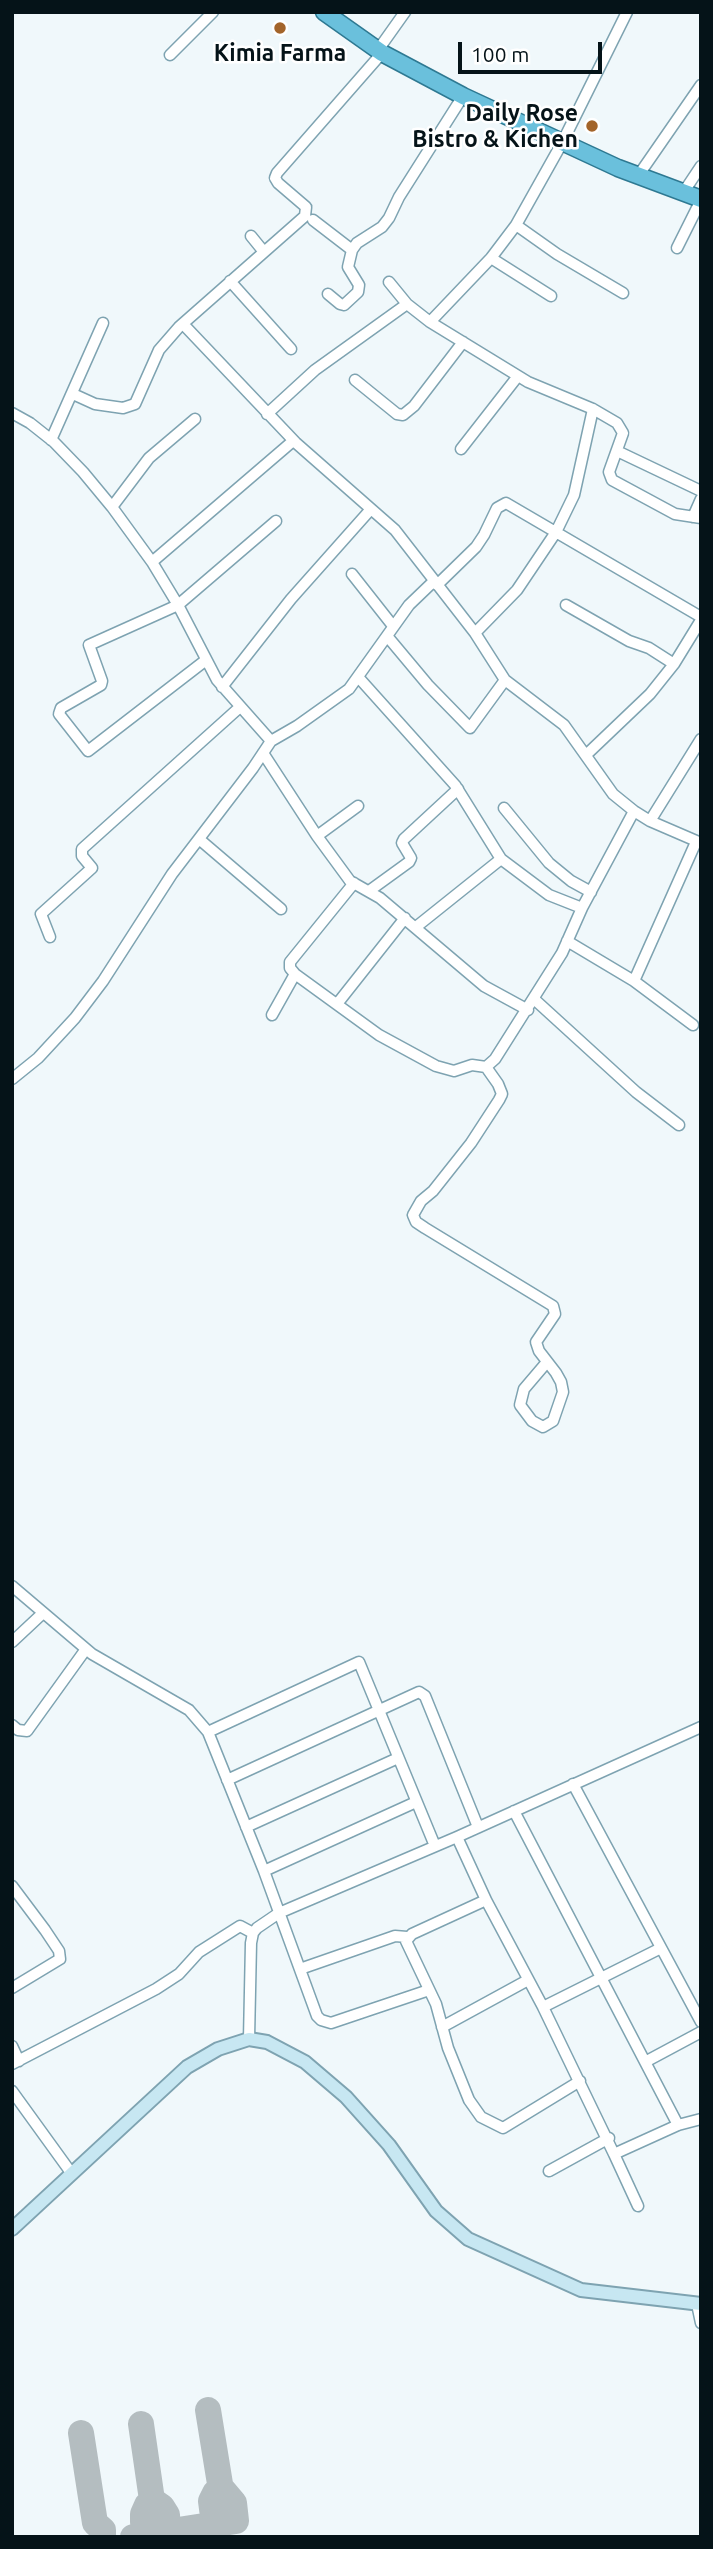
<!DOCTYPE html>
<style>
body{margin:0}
#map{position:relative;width:713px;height:2549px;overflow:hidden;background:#f0f8fb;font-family:Ubuntu,sans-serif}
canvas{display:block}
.frame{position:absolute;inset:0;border:14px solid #051318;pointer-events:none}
.scale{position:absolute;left:458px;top:42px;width:144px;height:32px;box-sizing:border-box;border:4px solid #051318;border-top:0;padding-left:9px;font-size:21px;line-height:24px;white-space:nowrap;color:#051318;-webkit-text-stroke:5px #fff;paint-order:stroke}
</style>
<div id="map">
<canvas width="713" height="2549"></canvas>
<div class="frame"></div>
<div class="scale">100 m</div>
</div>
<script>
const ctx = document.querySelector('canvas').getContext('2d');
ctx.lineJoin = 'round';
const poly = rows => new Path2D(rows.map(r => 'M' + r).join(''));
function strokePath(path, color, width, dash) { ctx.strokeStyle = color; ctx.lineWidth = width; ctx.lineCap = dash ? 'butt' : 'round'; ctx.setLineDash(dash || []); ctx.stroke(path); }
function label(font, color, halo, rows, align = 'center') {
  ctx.font = font + ' Ubuntu,sans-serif'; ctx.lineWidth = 5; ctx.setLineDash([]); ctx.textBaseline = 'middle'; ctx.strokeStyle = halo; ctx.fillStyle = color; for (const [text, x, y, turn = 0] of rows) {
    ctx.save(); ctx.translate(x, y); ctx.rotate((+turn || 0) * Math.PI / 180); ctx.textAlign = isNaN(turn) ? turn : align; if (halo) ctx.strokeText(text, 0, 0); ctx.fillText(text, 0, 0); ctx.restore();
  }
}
const taxiway = poly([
 [208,2410,221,2490],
 [141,2424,152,2500],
 [81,2433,95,2523,103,2530,103,2537],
 [133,2537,236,2521,234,2503,223,2490,215,2493,211,2501,214,2524],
 [148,2537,143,2522,143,2514,147,2505,152,2500,162,2507,167,2515,168,2532]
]);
const minor = poly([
 [378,50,405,12],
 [170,55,213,12],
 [638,176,701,85],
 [683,193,701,166],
 [313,220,352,250],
 [516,225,557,254,623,293],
 [251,236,264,252],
 [677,248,701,200],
 [491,258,551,296],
 [230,281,291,349],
 [389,282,407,304,430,322,528,382,593,409,617,423,623,433,609,472,612,480,675,514,701,518],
 [328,294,340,304,344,305,358,292,359,285,348,267,352,250,357,243,382,227,389,218,399,197,463,96],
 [430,322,491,258,516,225,562,143,627,12],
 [183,324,296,443,395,530,475,633,505,680,564,725,613,794,634,811,650,821,701,843],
 [355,380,397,414,403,415,414,406,463,342],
 [73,394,95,404,123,408,135,404,159,350,179,327,305,216,306,207,278,183,275,178,277,173,382,53],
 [12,413,30,423,54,442,83,472,112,507,152,562,178,605,217,680,271,741],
 [267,414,315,370,407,304],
 [51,440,103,323],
 [461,449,518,376],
 [617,451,701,491],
 [112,507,149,458,195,419],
 [693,517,701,499],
 [152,562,293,441],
 [352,574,393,626],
 [437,585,476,547,484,535,497,508,506,503,701,617],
 [566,605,629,641,649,648,674,664],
 [475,633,517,590,556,532,574,495,593,409],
 [387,636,428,685,470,728,505,680],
 [206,660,88,751,59,714,61,708,101,685,102,681,89,645,178,605,276,521],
 [359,678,455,785,501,859,549,895,582,908],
 [222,687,291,599,371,509],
 [263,753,317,836,350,881,380,898,484,986,528,1010],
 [586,755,650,694,674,664,701,620],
 [504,808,549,863,571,881,591,892],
 [650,821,701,739],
 [317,836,358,806],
 [199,839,281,909],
 [354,883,290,962,290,968,295,974,379,1035,436,1066,454,1071,472,1065,486,1067,498,1084,502,1094,499,1100,471,1143,433,1191,421,1201,413,1215,416,1222,425,1228,553,1306,555,1314,536,1342,539,1351,556,1373,561,1382,563,1392,553,1421,543,1427,532,1421,520,1405,524,1389,547,1362],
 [369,891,409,862,411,858,402,843,404,839,458,789],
 [416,927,501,859],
 [50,937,41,914,92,868,82,856,82,849,240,707],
 [567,941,634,981,696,842],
 [634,981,693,1025],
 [534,999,636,1092,679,1125],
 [337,1004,405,918],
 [272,1015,295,974],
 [486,1067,495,1059,562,953,582,908,634,811],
 [12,1079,38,1058,75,1018,103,981,172,874,253,768,271,741,297,726,349,689,409,605,434,581],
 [12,1586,92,1654,189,1710,208,1732,264,1871,317,2016,321,2020,331,2023,429,1990],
 [12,1642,43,1613],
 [12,1725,18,1730,27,1731,86,1649],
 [208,1732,359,1662,435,1846],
 [227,1780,419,1692,425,1696,478,1827],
 [573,1784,701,2022],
 [514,1811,678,2125],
 [246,1827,398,1758],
 [457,1837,486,1900,543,2007,614,2154,678,2125,701,2119],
 [264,1871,416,1802],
 [12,1886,45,1930,59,1951,60,1959,12,1988],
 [486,1900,412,1934,406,1941,436,2004,448,2048,469,2100,481,2117,503,2128,580,2081],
 [300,1969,395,1936,407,1937],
 [543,2007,661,1948],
 [442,2027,528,1980],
 [249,2039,251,1943,253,1933,257,1928,279,1913,457,1837,701,1727],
 [12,2046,19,2061],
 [645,2062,701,2032],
 [12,2064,156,1989,179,1974,199,1952,240,1926,253,1933],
 [12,2091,72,2174],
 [614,2154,638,2206],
 [549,2171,609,2138],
 [697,2304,701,2323]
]);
const secondary = poly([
 [12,2229,187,2067,218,2049,249,2039,267,2042,305,2062,346,2097,389,2145,436,2211,468,2239,581,2290,701,2304]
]);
const trunk = poly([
 [324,12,382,53,463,96,618,168,701,199]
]);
const markers = [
 [280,28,7,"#a3642a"],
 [592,126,7,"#a3642a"]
];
const poiNames = [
 ["Kimia Farma",280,53],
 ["Daily Rose",578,113,"right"],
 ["Bistro & Kichen",578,139,"right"]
];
strokePath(taxiway, '#b4bdc0', 26);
strokePath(minor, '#7ea3b1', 13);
strokePath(secondary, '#7ea3b1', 16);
strokePath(trunk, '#2e7992', 19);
strokePath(minor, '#fff', 10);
strokePath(secondary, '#c7e7f2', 12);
strokePath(trunk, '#6ac0dc', 16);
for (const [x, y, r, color] of markers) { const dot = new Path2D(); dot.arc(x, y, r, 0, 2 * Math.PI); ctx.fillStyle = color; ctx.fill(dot); strokePath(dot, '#fff', 2.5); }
label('bold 23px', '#051318', '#fff', poiNames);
</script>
